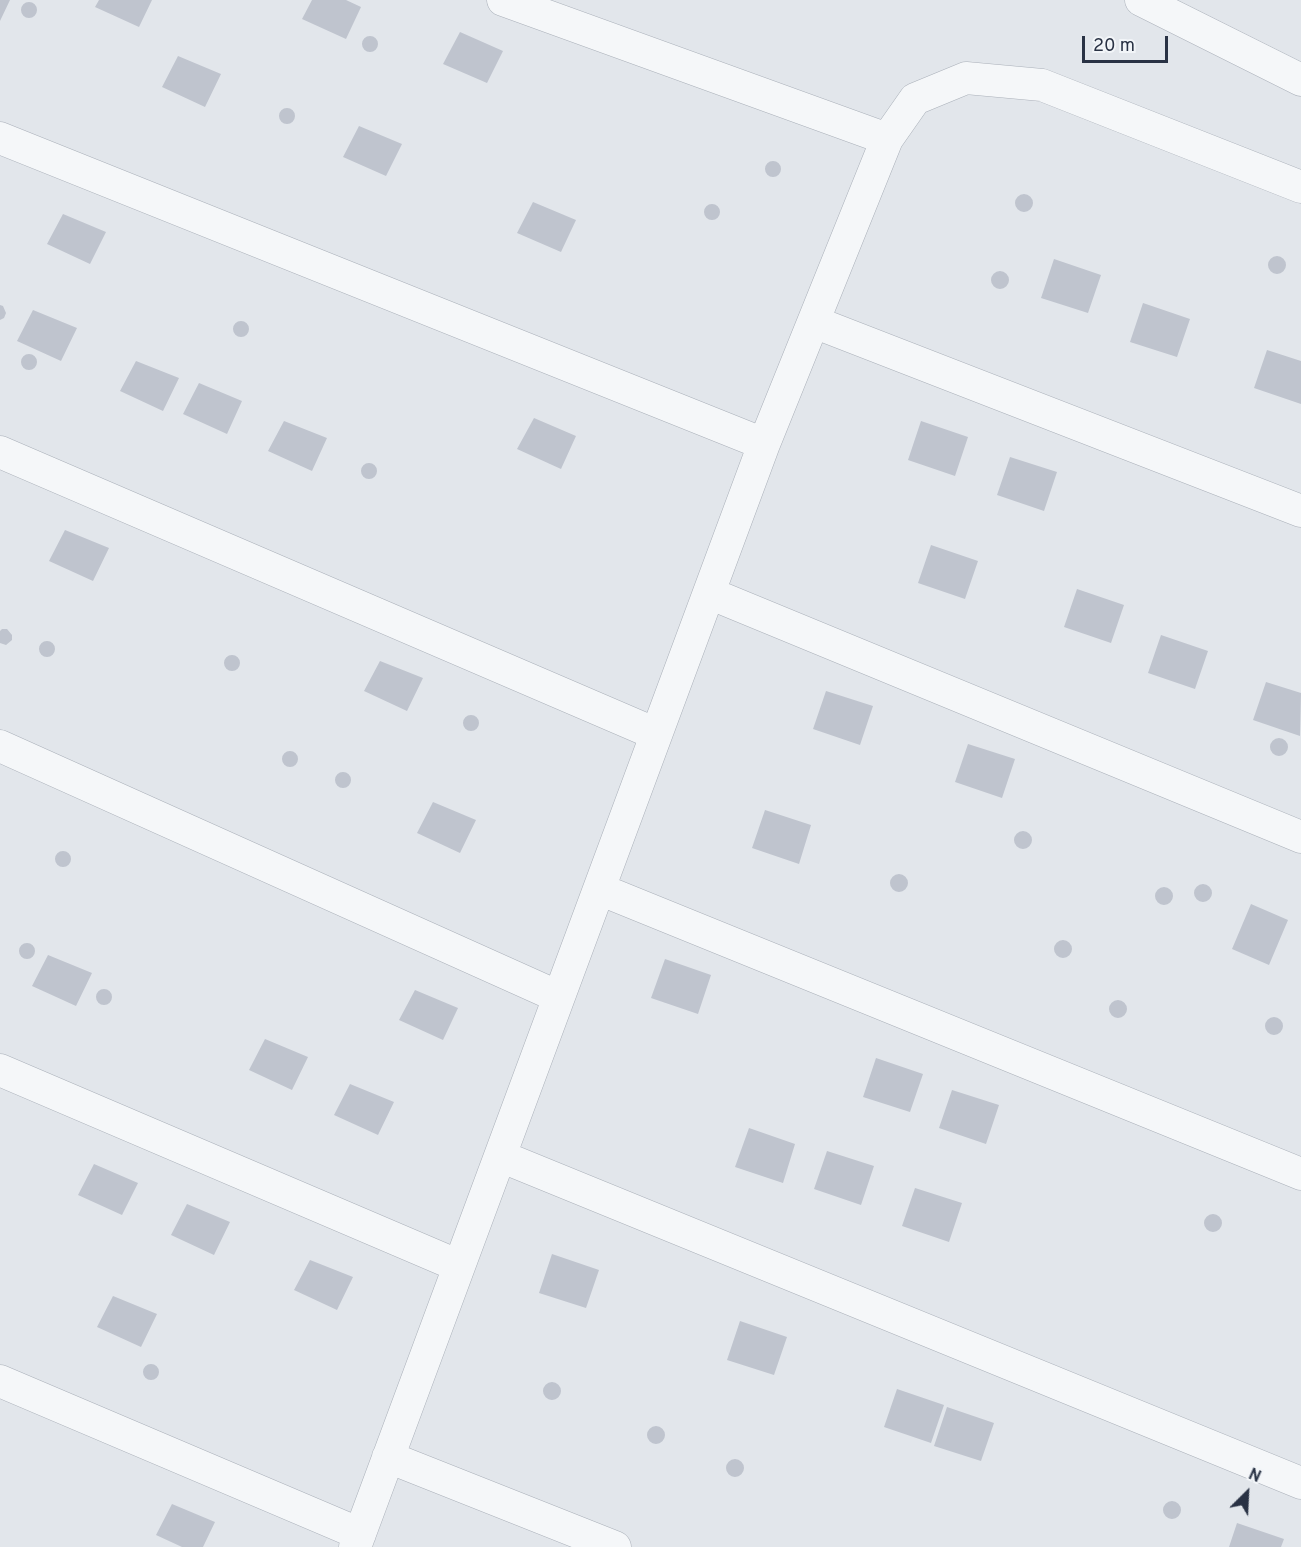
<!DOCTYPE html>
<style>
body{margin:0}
#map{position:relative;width:1301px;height:1547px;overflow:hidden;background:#e2e6eb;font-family:Overpass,sans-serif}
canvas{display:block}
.north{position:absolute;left:1217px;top:1463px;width:60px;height:60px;-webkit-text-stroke:4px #f2f5f8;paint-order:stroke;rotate:24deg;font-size:16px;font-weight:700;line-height:24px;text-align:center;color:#293244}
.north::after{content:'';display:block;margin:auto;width:21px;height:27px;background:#293244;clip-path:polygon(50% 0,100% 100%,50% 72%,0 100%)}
.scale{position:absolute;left:1082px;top:36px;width:86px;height:27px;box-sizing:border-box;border:3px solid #293244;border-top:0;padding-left:8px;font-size:18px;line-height:21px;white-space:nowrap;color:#293244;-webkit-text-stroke:4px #f2f5f8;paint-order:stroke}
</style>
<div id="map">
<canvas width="1301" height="1547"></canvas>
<div class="north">N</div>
<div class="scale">20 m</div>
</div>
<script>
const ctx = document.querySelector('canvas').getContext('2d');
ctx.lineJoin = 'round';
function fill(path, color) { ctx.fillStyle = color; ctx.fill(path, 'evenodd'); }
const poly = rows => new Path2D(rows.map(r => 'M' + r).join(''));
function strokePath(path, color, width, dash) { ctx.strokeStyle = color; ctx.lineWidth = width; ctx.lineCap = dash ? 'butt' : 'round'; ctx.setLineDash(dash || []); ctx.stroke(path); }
const building = poly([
 [0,0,10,0,0,21],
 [99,0,152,0,139,27,95,7],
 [312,0,346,0,361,7,346,39,302,19],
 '21 10a8 8 0 1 1 16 0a8 8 0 1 1-16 0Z',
 [460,32,503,51,487,83,443,64],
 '362 44a8 8 0 1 1 16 0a8 8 0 1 1-16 0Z',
 [178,56,221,74,205,107,162,87],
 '279 116a8 8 0 1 1 16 0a8 8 0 1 1-16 0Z',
 [359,126,402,144,386,176,343,157],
 '765 169a8 8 0 1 1 16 0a8 8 0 1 1-16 0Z',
 '1015 203a9 9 0 1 1 18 0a9 9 0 1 1-18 0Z',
 [533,202,576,220,561,252,517,233],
 '704 212a8 8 0 1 1 16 0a8 8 0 1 1-16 0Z',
 [63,214,106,232,90,264,47,244],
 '1268 265a9 9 0 1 1 18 0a9 9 0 1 1-18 0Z',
 [1054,259,1101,275,1088,313,1041,298],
 '991 280a9 9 0 1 1 18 0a9 9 0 1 1-18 0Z',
 [1143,303,1190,319,1177,357,1130,342],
 [0,305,3,306,6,313,4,318,0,320],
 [33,310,77,328,61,361,17,341],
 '233 329a8 8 0 1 1 16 0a8 8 0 1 1-16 0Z',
 [1267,350,1301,361,1301,404,1254,388],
 '21 362a8 8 0 1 1 16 0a8 8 0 1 1-16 0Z',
 [136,361,179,378,163,411,120,391],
 [199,383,242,401,227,434,183,414],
 [534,418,576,436,561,469,517,449],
 [284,421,327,438,312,471,268,451],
 [921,421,968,437,955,476,908,460],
 [1010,457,1057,472,1044,511,997,495],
 '361 471a8 8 0 1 1 16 0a8 8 0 1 1-16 0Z',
 [65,530,109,548,93,581,49,561],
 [931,545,978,561,965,599,918,583],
 [1077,589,1124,605,1111,643,1064,627],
 [2,629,7,629,12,635,12,640,6,645,0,643,0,631],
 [1161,635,1208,651,1195,689,1148,673],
 '39 649a8 8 0 1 1 16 0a8 8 0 1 1-16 0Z',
 '224 663a8 8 0 1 1 16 0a8 8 0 1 1-16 0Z',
 [380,661,423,678,407,711,364,691],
 [1266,682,1301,693,1300,736,1253,720],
 [826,691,873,706,860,745,813,729],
 '463 723a8 8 0 1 1 16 0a8 8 0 1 1-16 0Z',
 '1270 747a9 9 0 1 1 18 0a9 9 0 1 1-18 0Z',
 [968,744,1015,759,1002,798,955,782],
 '282 759a8 8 0 1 1 16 0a8 8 0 1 1-16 0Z',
 '335 780a8 8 0 1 1 16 0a8 8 0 1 1-16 0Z',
 [433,802,476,820,460,853,417,833],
 [765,810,811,825,799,864,752,848],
 '1014 840a9 9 0 1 1 18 0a9 9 0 1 1-18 0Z',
 '55 859a8 8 0 1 1 16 0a8 8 0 1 1-16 0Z',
 '890 883a9 9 0 1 1 18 0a9 9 0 1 1-18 0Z',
 '1194 893a9 9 0 1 1 18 0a9 9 0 1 1-18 0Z',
 '1155 896a9 9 0 1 1 18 0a9 9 0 1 1-18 0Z',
 [1251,904,1288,920,1269,965,1232,949],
 '1054 949a9 9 0 1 1 18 0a9 9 0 1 1-18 0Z',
 '19 951a8 8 0 1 1 16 0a8 8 0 1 1-16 0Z',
 [48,955,92,973,76,1006,32,986],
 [665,959,711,975,698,1014,651,998],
 '96 997a8 8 0 1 1 16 0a8 8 0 1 1-16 0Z',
 [415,990,458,1008,443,1040,399,1020],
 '1109 1009a9 9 0 1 1 18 0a9 9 0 1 1-18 0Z',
 '1265 1026a9 9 0 1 1 18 0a9 9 0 1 1-18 0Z',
 [265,1039,308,1057,292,1090,249,1070],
 [876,1058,923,1074,910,1112,863,1097],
 [350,1084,394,1102,378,1135,334,1115],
 [952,1090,999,1105,986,1144,939,1128],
 [749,1128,795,1144,783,1183,735,1167],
 [827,1151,874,1166,861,1205,814,1189],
 [94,1164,138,1183,122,1215,78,1195],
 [915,1188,962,1203,949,1242,902,1226],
 [187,1204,230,1222,214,1255,171,1235],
 '1204 1223a9 9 0 1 1 18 0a9 9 0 1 1-18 0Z',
 [552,1254,599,1270,586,1308,539,1293],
 [310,1260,353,1277,337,1310,294,1290],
 [113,1296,157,1314,141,1347,97,1327],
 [740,1321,787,1337,774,1375,727,1360],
 '143 1372a8 8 0 1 1 16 0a8 8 0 1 1-16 0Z',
 '543 1391a9 9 0 1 1 18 0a9 9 0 1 1-18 0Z',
 [897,1389,944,1405,931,1443,884,1427],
 [947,1407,994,1423,981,1461,934,1446],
 '647 1435a9 9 0 1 1 18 0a9 9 0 1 1-18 0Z',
 '726 1468a9 9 0 1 1 18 0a9 9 0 1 1-18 0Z',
 '1163 1510a9 9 0 1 1 18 0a9 9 0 1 1-18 0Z',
 [172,1504,215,1522,203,1547,182,1547,156,1535],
 [1237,1523,1284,1539,1281,1547,1229,1547]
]);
const street = poly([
 [503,0,887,139],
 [1141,0,1301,80],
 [0,138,764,444],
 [814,322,1301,511],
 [0,452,656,734],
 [709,593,1301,837],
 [0,746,559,997],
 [599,889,1301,1174],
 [0,1070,459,1266],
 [500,1156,1301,1483],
 [0,1381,360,1534],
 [388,1457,615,1547],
 [355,1547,764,444,887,139,915,99,966,78,1042,85,1301,187]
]);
fill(building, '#bfc4ce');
strokePath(street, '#aab0b9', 33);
strokePath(street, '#f5f7f9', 32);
</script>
